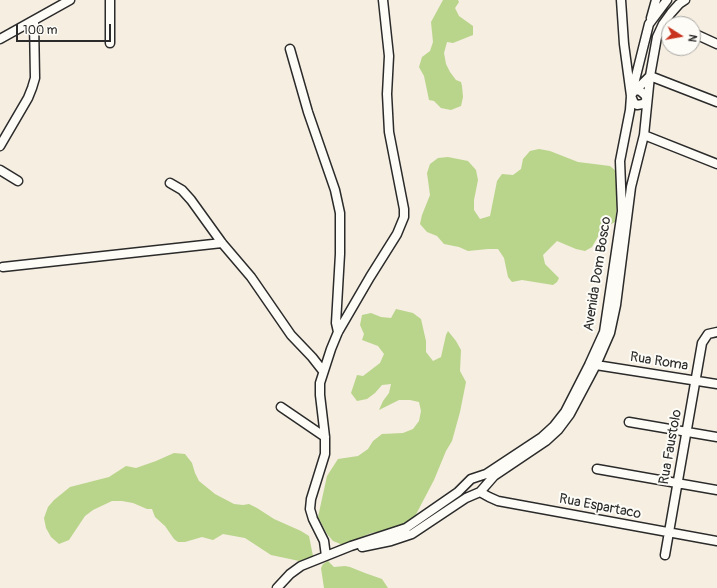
<!DOCTYPE html>
<style>
body{margin:0}
#map{position:relative;width:717px;height:588px;overflow:hidden;background:#f5eee1;font-family:Pangolin,sans-serif}
canvas{display:block}
.north{position:absolute;left:661px;top:16px;width:40px;height:40px;box-sizing:border-box;background:#fdfcf7;border:1px solid #a9a8a5;border-radius:50%;rotate:101deg;font-size:11px;font-weight:700;line-height:16px;text-align:center;color:#2b2b2b}
.north::after{content:'';display:block;margin:auto;width:14px;height:18px;background:#c8321e;clip-path:polygon(50% 0,100% 100%,50% 72%,0 100%)}
.scale{position:absolute;left:16px;top:24px;width:95px;height:18px;box-sizing:border-box;border:2px solid #2b2b2b;border-top:0;padding-left:5px;font-size:12px;line-height:14px;white-space:nowrap;color:#2b2b2b;-webkit-text-stroke:3px #fdfcf7;paint-order:stroke}
</style>
<div id="map">
<canvas width="717" height="588"></canvas>
<div class="north">N</div>
<div class="scale">100 m</div>
</div>
<script>
const ctx = document.querySelector('canvas').getContext('2d');
ctx.lineJoin = 'round';
function fill(path, color) { ctx.fillStyle = color; ctx.fill(path, 'evenodd'); }
const poly = rows => new Path2D(rows.map(r => 'M' + r).join(''));
function strokePath(path, color, width, dash) { ctx.strokeStyle = color; ctx.lineWidth = width; ctx.lineCap = dash ? 'butt' : 'round'; ctx.setLineDash(dash || []); ctx.stroke(path); }
function label(font, color, halo, rows, align = 'center') {
  ctx.font = font + ' Pangolin,sans-serif'; ctx.lineWidth = 4; ctx.setLineDash([]); ctx.textBaseline = 'middle'; ctx.strokeStyle = halo; ctx.fillStyle = color; for (const [text, x, y, turn = 0] of rows) {
    ctx.save(); ctx.translate(x, y); ctx.rotate((+turn || 0) * Math.PI / 180); ctx.textAlign = isNaN(turn) ? turn : align; if (halo) ctx.strokeText(text, 0, 0); ctx.fillText(text, 0, 0); ctx.restore();
  }
}
const green = poly([
 [443,0,458,0,459,2,455,8,459,16,473,26,473,35,453,43,447,42,444,53,446,64,450,72,456,80,461,82,462,86,463,97,461,106,451,110,441,108,434,101,429,100,424,76,419,67,422,57,430,51,433,42,431,22],
 [539,149,550,151,578,162,610,166,617,172,617,205,615,222,603,228,592,247,585,251,576,249,557,241,543,255,545,264,559,278,557,282,553,285,522,280,512,282,508,277,504,258,498,249,488,249,468,251,459,247,444,244,437,236,427,232,420,224,422,215,430,195,427,173,430,164,438,158,448,157,468,161,476,170,478,180,474,200,474,210,480,219,490,216,497,181,502,174,513,175,521,169,523,159,530,151],
 [396,309,413,313,421,319,426,341,426,352,433,361,441,357,446,335,448,331,456,341,461,350,460,371,466,382,460,412,452,441,446,451,434,480,412,522,390,530,371,533,343,545,333,541,327,534,318,517,327,476,338,459,358,456,368,449,373,441,382,434,403,433,413,429,419,421,421,411,419,402,410,400,399,400,379,410,383,401,389,393,391,384,382,385,375,393,367,399,357,401,351,393,357,375,363,376,380,363,384,354,378,346,362,340,364,334,360,325,362,315,371,313,381,317,391,318],
 [174,453,185,454,192,463,195,473,199,481,215,494,234,504,243,505,249,504,257,508,274,519,301,531,309,536,313,556,304,562,271,555,245,538,223,534,213,540,202,537,185,542,178,542,174,539,165,526,155,517,152,509,147,509,133,503,122,501,112,501,93,510,85,516,69,540,59,544,51,537,46,528,44,518,48,507,54,500,70,487,109,477,126,466,136,468,156,461],
 [328,561,334,567,345,566,350,567,365,573,382,579,388,588,324,588,321,568,323,564]
]);
const minor = poly([
 [621,0,624,44,631,96,634,103,637,105,643,104,647,100,645,95,639,90,634,91,631,96],
 [651,18,656,0],
 [693,33,717,44],
 [0,39,70,0],
 [110,43,110,0],
 [290,49,308,112,335,190,340,213,340,254,336,323,338,332],
 [636,90,650,76,717,102],
 [644,135,717,164],
 [0,146,28,98,32,88,35,78,34,21],
 [0,170,18,181],
 [170,183,182,190,191,200,222,243,251,277,291,335,312,357,323,371],
 [3,267,222,243],
 [596,365,717,384],
 [281,407,325,437],
 [629,422,717,437],
 [597,469,717,490],
 [480,492,489,497,498,501,717,541],
 [362,547,391,541,412,534,466,498,480,492,494,476,546,441,558,430,570,414,596,365,610,333,616,305,631,187,644,135,650,76,657,37,663,24,671,13,679,4,685,0],
 [665,555,702,343,708,334,717,332],
 [326,556,324,541,313,519,310,509,311,499,325,454,325,437,320,395,320,383,331,349,338,332,370,277,397,234,404,217,404,209,389,132,387,94,389,56,383,0],
 [277,588,290,574,301,566,351,546,406,528,458,492,471,479,486,474,542,437,554,426,565,412,589,365,604,332,622,211,620,161,630,110,631,96,649,24,667,0]
]);
const streetNames = [
 ["Avenida Dom Bosco",598,274,-81],
 ["Rua Roma",659,362,9],
 ["Rua Faustolo",671,447,-80],
 ["Rua Espartaco",600,507,11]
];
fill(green, '#b9d48b');
strokePath(minor, '#2b2b2b', 11);
strokePath(minor, '#fdfcf7', 8);
label('14px', '#2b2b2b', '#fdfcf7', streetNames);
</script>
